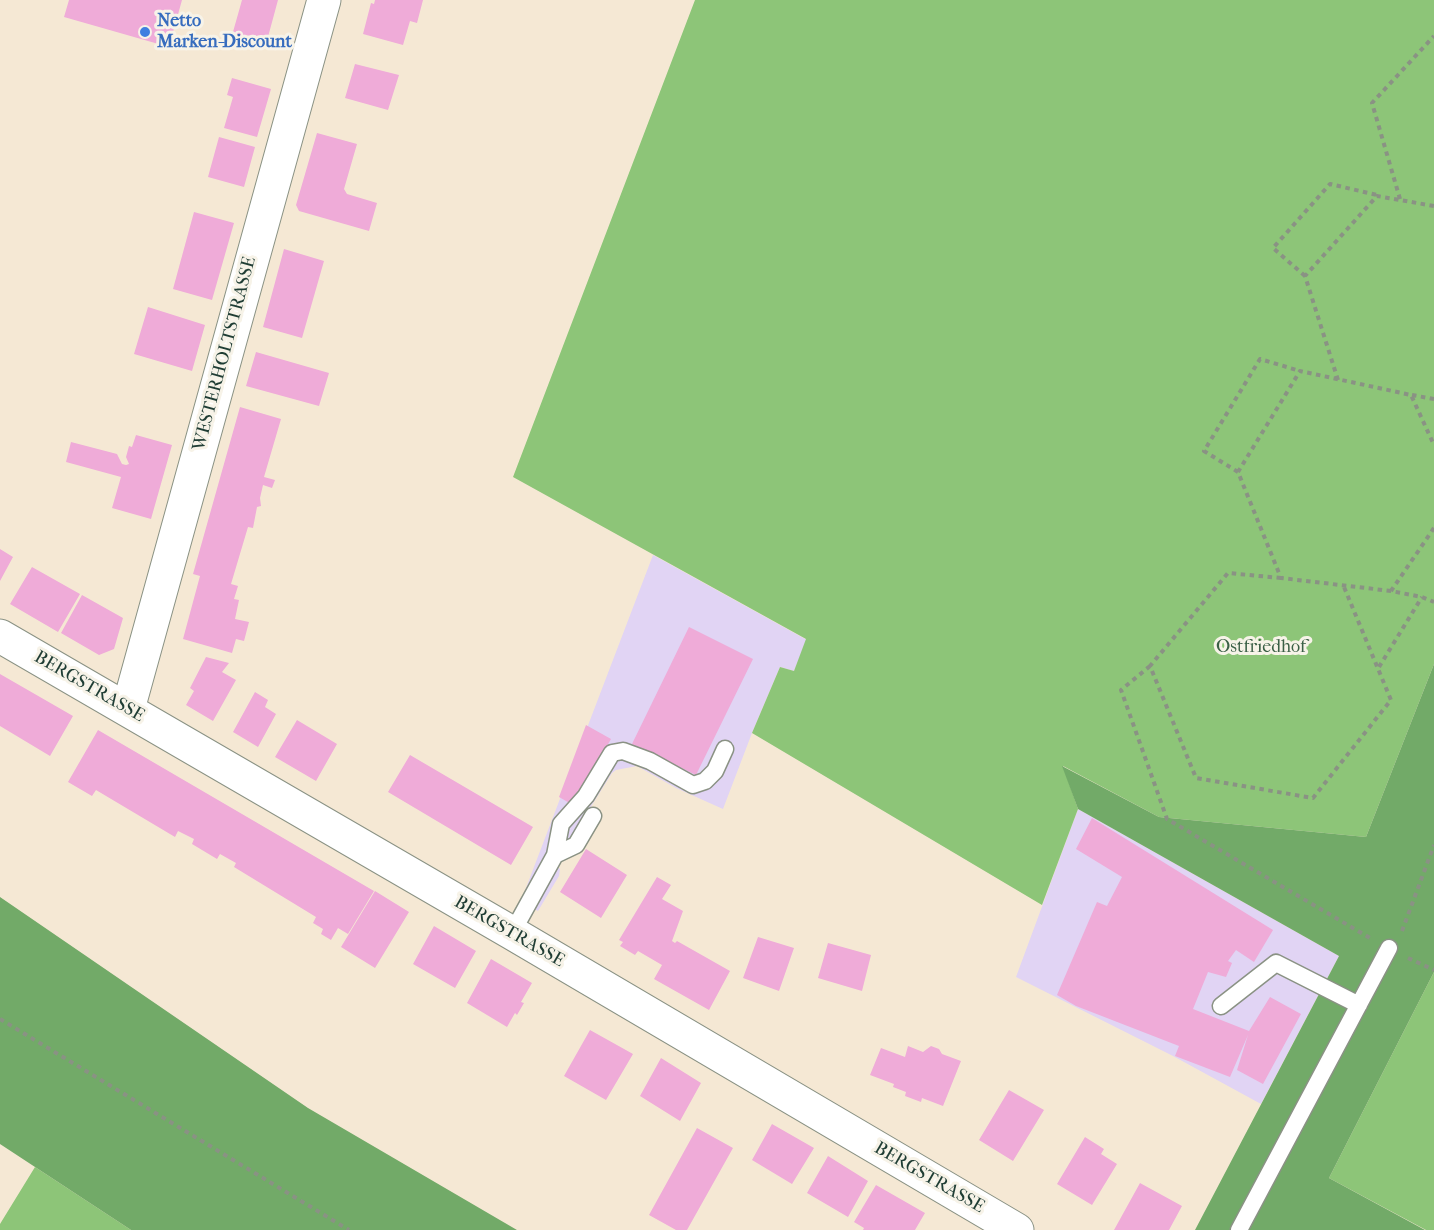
<!DOCTYPE html>
<style>
body{margin:0}
canvas{display:block;background:#f5e8d4}
</style>
<canvas width="1434" height="1230"></canvas>
<script>
const ctx = document.querySelector('canvas').getContext('2d');
ctx.lineJoin = 'round';
function fill(path, color) { ctx.fillStyle = color; ctx.fill(path, 'evenodd'); }
const poly = rows => new Path2D(rows.map(r => 'M' + r).join(''));
function strokePath(path, color, width, dash) { ctx.strokeStyle = color; ctx.lineWidth = width; ctx.lineCap = dash ? 'butt' : 'round'; ctx.setLineDash(dash || []); ctx.stroke(path); }
function label(font, color, halo, rows, align = 'center') {
  ctx.font = font + ' "IM FELL French Canon",serif'; ctx.lineWidth = 6; ctx.setLineDash([]); ctx.textBaseline = 'middle'; ctx.strokeStyle = halo; ctx.fillStyle = color; for (const [text, x, y, turn = 0] of rows) {
    ctx.save(); ctx.translate(x, y); ctx.rotate((+turn || 0) * Math.PI / 180); ctx.textAlign = isNaN(turn) ? turn : align; if (halo) ctx.strokeText(text, 0, 0); ctx.fillText(text, 0, 0); ctx.restore();
  }
}
const built = poly([
 [653,555,807,640,794,671,780,667,752,733,723,809,676,788,637,766,616,770,612,773,555,864,560,869,559,876,538,911,521,901],
 [1078,809,1339,956,1261,1104,1173,1056,1016,977]
]);
const green = poly([
 [695,0,1434,0,1434,664,1366,837,1159,817,1063,766,1078,809,1042,905,752,733,780,667,794,671,806,639,513,477],
 [1434,972,1434,1230,1426,1230,1329,1178],
 [35,1167,131,1230,0,1230,0,1224]
]);
const forest = poly([
 [1434,664,1434,972,1329,1178,1425,1230,1195,1230,1339,956,1078,809,1062,766,1159,817,1366,837],
 [0,897,308,1108,517,1230,131,1230,0,1144]
]);
const building = poly([
 [69,0,182,0,169,47,64,17],
 [242,0,278,0,265,48,231,39],
 [375,0,423,0,417,23,410,21,403,45,363,34,371,3,374,4],
 [355,64,399,75,388,110,345,98],
 [232,78,271,89,257,137,224,128,233,97,227,95],
 [317,133,357,144,344,189,347,194,377,203,369,231,299,211,296,205],
 [219,137,255,147,244,187,208,177],
 [194,212,234,223,212,300,173,289],
 [284,249,324,261,302,338,263,327],
 [148,307,205,325,192,371,134,354],
 [256,352,329,373,319,406,246,386],
 [240,407,281,419,264,477,275,480,272,488,263,485,260,498,261,506,257,507,253,528,248,527,231,584,238,586,234,599,239,600,235,619,249,622,244,641,236,639,232,653,183,639,200,576,193,574],
 [136,435,172,445,151,519,112,508,121,477,66,462,71,442,117,454,122,464,126,465,129,464,126,457,129,446,132,447],
 [0,549,13,557,0,581],
 [32,567,80,594,58,632,10,604],
 [82,595,123,618,114,649,99,655,61,633],
 [689,627,753,659,696,775,632,744],
 [206,657,229,663,222,672,236,680,213,721,186,705,194,691,190,688],
 [0,674,73,716,50,756,0,726],
 [255,692,268,700,265,707,276,714,258,747,233,732],
 [297,720,337,744,316,781,275,757],
 [586,725,611,739,573,805,559,797],
 [98,730,374,891,348,934,338,928,331,940,321,934,323,929,313,923,316,917,234,867,236,863,220,854,217,859,192,844,194,839,178,831,175,837,96,790,92,796,68,782],
 [410,755,533,827,511,865,388,792],
 [1092,818,1273,930,1254,962,1236,950,1228,961,1232,963,1226,977,1208,972,1193,1009,1249,1031,1270,997,1301,1014,1263,1084,1237,1070,1248,1035,1230,1077,1175,1056,1179,1046,1076,1006,1057,995,1097,902,1107,906,1122,877,1076,849],
 [586,849,627,875,601,918,560,892],
 [657,877,671,885,662,899,683,911,672,941,675,943,677,941,730,971,709,1010,654,979,662,965,638,951,635,955,620,946,623,942,619,940],
 [375,891,409,912,375,968,341,947],
 [434,926,476,951,455,988,413,964],
 [758,937,794,948,779,991,743,978],
 [828,943,871,955,862,991,818,978],
 [491,959,532,983,521,1002,524,1003,517,1015,515,1013,507,1027,467,1003],
 [590,1030,633,1054,606,1100,564,1076],
 [908,1046,923,1052,931,1046,939,1049,942,1054,961,1061,943,1106,922,1098,921,1102,905,1096,906,1092,893,1087,894,1084,870,1075,881,1048,905,1057],
 [661,1058,701,1083,680,1121,640,1096],
 [1009,1090,1044,1110,1013,1161,979,1140],
 [772,1124,814,1148,792,1184,752,1160],
 [697,1128,733,1148,687,1230,676,1230,649,1215],
 [1085,1137,1104,1149,1101,1154,1117,1164,1092,1205,1057,1184],
 [828,1156,868,1181,848,1217,807,1193],
 [1140,1183,1182,1206,1169,1230,1114,1230],
 [876,1185,925,1213,915,1230,863,1230,864,1228,854,1222]
]);
const path = poly([
 [1400,199,1372,103,1434,36],
 [1305,276,1273,248,1330,184,1377,195],
 [1338,380,1305,276,1377,196,1434,206],
 [1412,395,1434,399],
 [1238,472,1204,451,1260,359,1300,371],
 [1434,528,1391,591,1422,597,1434,602],
 [1281,578,1228,573,1150,666,1196,778,1313,798,1391,700,1344,587],
 [1391,591,1281,578,1238,472,1300,371,1411,395,1434,445],
 [1150,666,1121,690,1167,819,1370,938],
 [1379,667,1422,597],
 [1402,931,1434,845],
 [1408,958,1434,970],
 [0,1019,349,1230]
]);
const service = poly([
 [555,855,561,824,586,796,612,753,623,751,650,761,693,785,705,781,715,771,725,749],
 [512,933,555,855,576,845,593,816],
 [1221,1006,1276,963,1359,1005],
 [1239,1230,1389,948]
]);
const minor = poly([
 [128,709,324,0]
]);
const tertiary = poly([
 [0,636,512,933,1017,1230]
]);
const markers = [
 [145,32,6,"#3f7fe0"]
];
const shopNames = [
 ["Netto",157,22],
 ["Marken-Discount",157,43]
];
const streetNames = [
 ["WESTERHOLTSTRASSE",225,354,-75],
 ["BERGSTRASSE",89,687,30],
 ["BERGSTRASSE",509,932,30],
 ["BERGSTRASSE",929,1178,30]
];
const parkNames = [
 ["Ostfriedhof",1261,648]
];
fill(built, '#e1d4f4');
fill(green, '#8dc578');
fill(forest, '#72aa68');
fill(building, '#efabd8');
strokePath(service, '#8a9284', 19);
strokePath(minor, '#8a9284', 35);
strokePath(tertiary, '#8a9284', 35);
strokePath(path, '#8a9284', 4, [4.5, 4.5]);
strokePath(service, '#fff', 16);
strokePath(minor, '#fff', 33);
strokePath(tertiary, '#fff', 33);
for (const [x, y, r, color] of markers) { const dot = new Path2D(); dot.arc(x, y, r, 0, 2 * Math.PI); ctx.fillStyle = color; ctx.fill(dot); strokePath(dot, '#f7f3e8', 2); }
label('bold 18px', '#366cbe', '#f7f3e8', shopNames, 'left');
label('18px', '#1f3d34', '#f7f3e8', streetNames);
label('18px', '#3a5f45', '#f7f3e8', parkNames);
</script>
